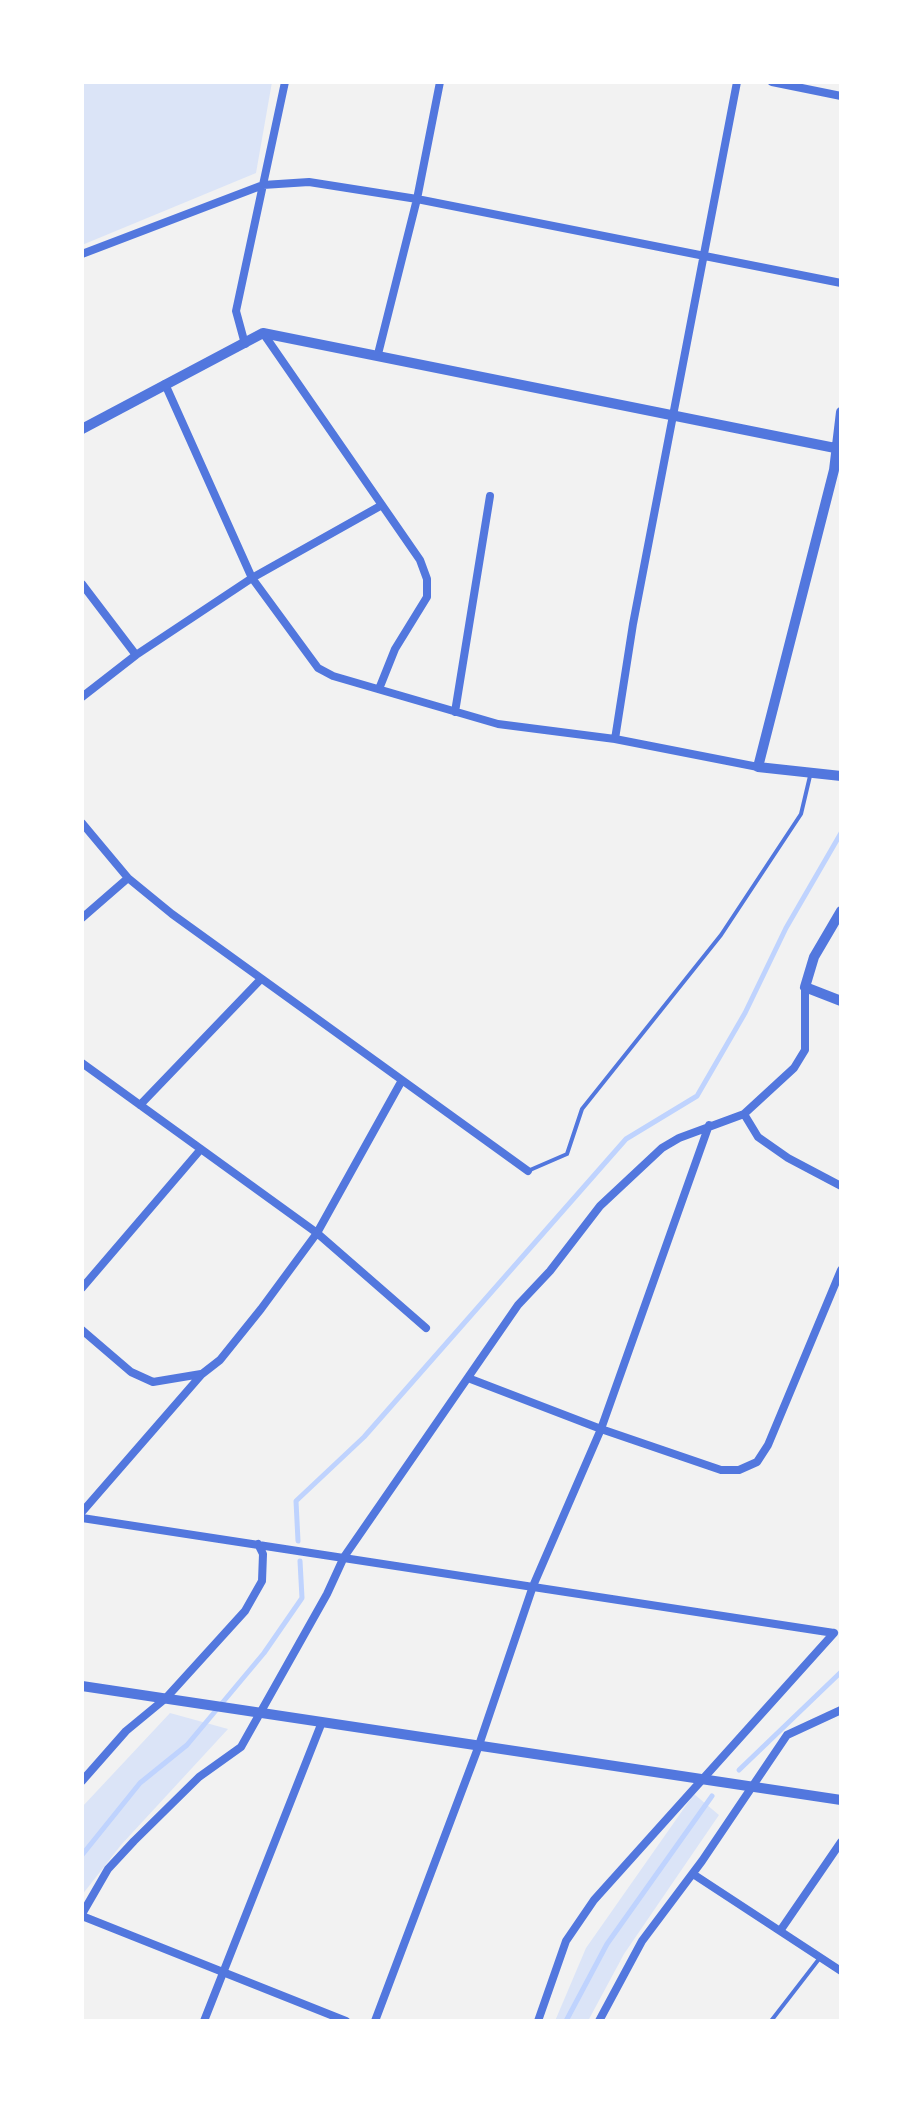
<!DOCTYPE html>
<style>
body{margin:0}
#map{position:relative;width:923px;height:2103px;overflow:hidden;background:#f2f2f2;font-family:"Times New Roman",serif}
canvas{display:block}
.frame{position:absolute;inset:0;border:84px solid #fff;pointer-events:none}
</style>
<div id="map">
<canvas width="923" height="2103"></canvas>
<div class="frame"></div>
</div>
<script>
const ctx = document.querySelector('canvas').getContext('2d');
ctx.lineJoin = 'round';
function fill(path, color) { ctx.fillStyle = color; ctx.fill(path, 'evenodd'); }
const poly = rows => new Path2D(rows.map(r => 'M' + r).join(''));
function strokePath(path, color, width, dash) { ctx.strokeStyle = color; ctx.lineWidth = width; ctx.lineCap = dash ? 'butt' : 'round'; ctx.setLineDash(dash || []); ctx.stroke(path); }
const green = poly([
 [82,82,272,82,256,173,82,245],
 [170,1713,228,1729,121,1845,82,1895,82,1807],
 [694,1794,719,1815,624,1954,588,2021,555,2021,586,1948]
]);
const stream = poly([
 [298,1541,296,1501,364,1437,626,1139,697,1096,745,1013,786,928,841,833],
 [739,1770,841,1672],
 [82,1855,140,1783,187,1745,264,1653,302,1598,300,1561],
 [566,2021,607,1944,712,1796]
]);
const service = poly([
 [530,1170,567,1154,582,1109,721,935,801,814,810,776],
 [771,2021,819,1959]
]);
const minor = poly([
 [772,82,841,96],
 [82,254,263,185,309,182,417,199,841,283],
 [263,333,420,560,427,579,427,597,395,649,379,689],
 [245,344,236,311,285,82],
 [378,354,417,199,440,82],
 [165,384,252,578,318,668,333,676,498,724,615,739,758,767],
 [82,584,136,655],
 [82,697,136,655,252,578,382,505],
 [455,712,490,496],
 [615,739,633,624,737,82],
 [82,823,128,878,172,914,528,1171],
 [82,918,128,878],
 [82,1063,317,1233,426,1328],
 [140,1105,261,979],
 [744,1114,758,1137,788,1158,841,1186],
 [82,1288,201,1149],
 [82,1330,131,1372,153,1382,201,1374],
 [468,1378,601,1429,721,1470,739,1470,757,1462,768,1445,841,1270],
 [82,1512,202,1374,220,1360,261,1309,317,1233,401,1082],
 [82,1518,834,1633],
 [82,1781,126,1731,166,1698,245,1611,262,1581,263,1554,258,1544],
 [693,1874,841,1971],
 [82,1914,108,1869,134,1841,199,1777,241,1747,327,1594,344,1557,518,1305,550,1271,600,1206,662,1148,679,1138,744,1114,794,1068,805,1050,805,987],
 [82,1916,346,2021],
 [780,1931,841,1842],
 [204,2021,322,1722],
 [375,2021,478,1748,533,1586,601,1429,709,1125],
 [538,2021,566,1941,594,1900,834,1633],
 [599,2021,642,1941,702,1861,787,1735,841,1710]
]);
const tertiary = poly([
 [841,412,834,470,758,767,841,776],
 [82,429,263,333,835,448],
 [841,911,814,957,805,987,841,1001],
 [82,1686,841,1800]
]);
fill(green, '#dbe4f7');
strokePath(stream, '#bfd3fe', 5);
strokePath(service, '#5277de', 4);
strokePath(minor, '#5277de', 8);
strokePath(tertiary, '#5277de', 10);
</script>
